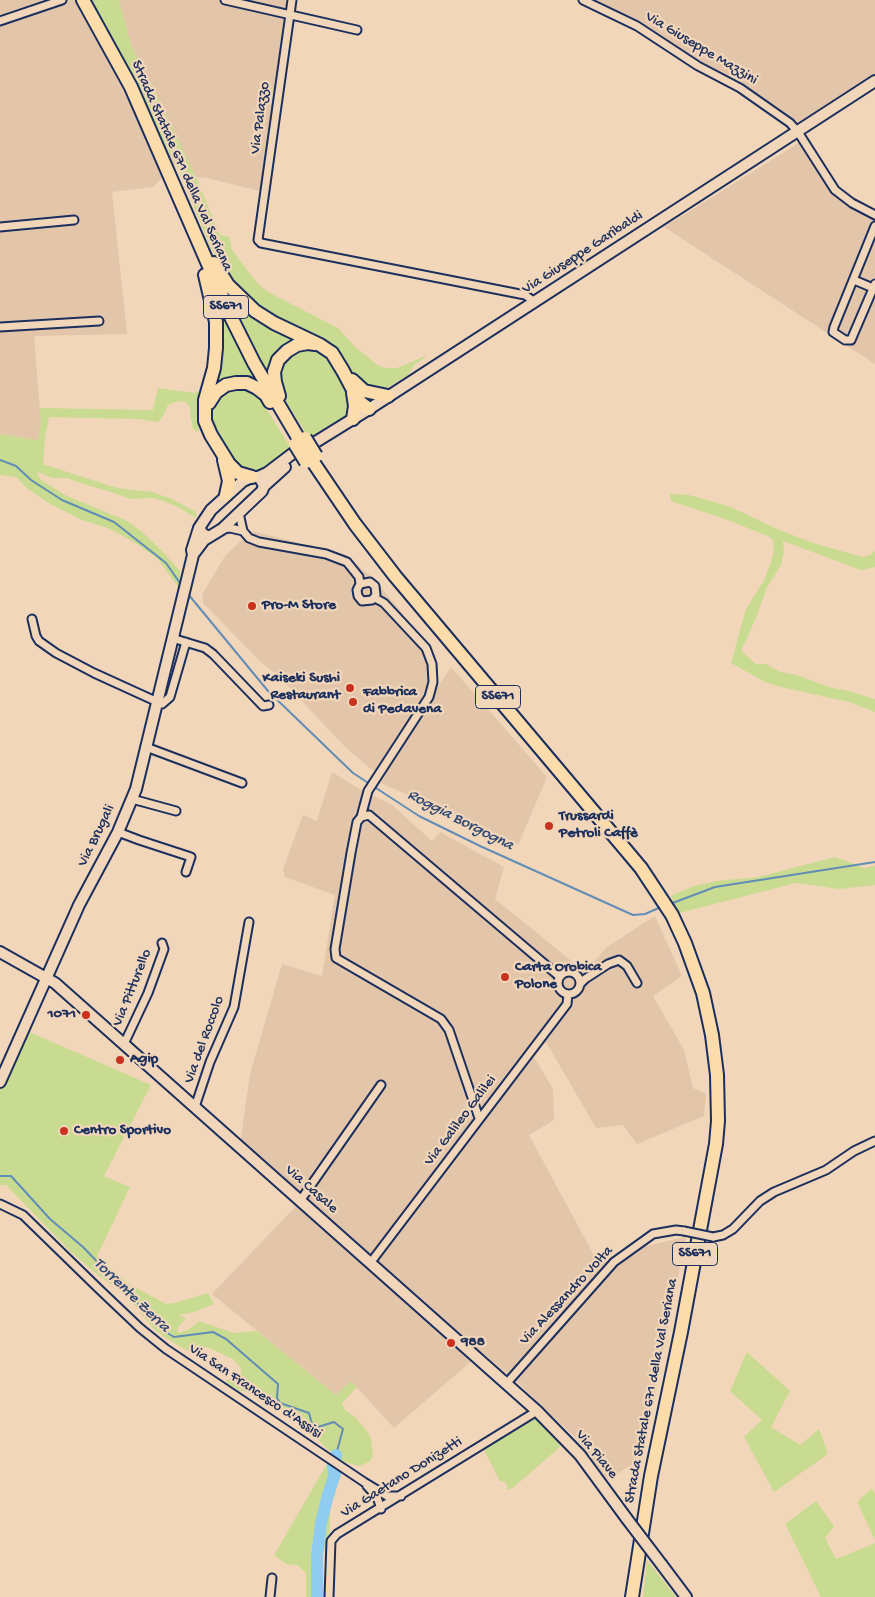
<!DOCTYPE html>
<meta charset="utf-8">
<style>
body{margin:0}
canvas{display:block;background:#f2d6b9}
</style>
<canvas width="875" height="1597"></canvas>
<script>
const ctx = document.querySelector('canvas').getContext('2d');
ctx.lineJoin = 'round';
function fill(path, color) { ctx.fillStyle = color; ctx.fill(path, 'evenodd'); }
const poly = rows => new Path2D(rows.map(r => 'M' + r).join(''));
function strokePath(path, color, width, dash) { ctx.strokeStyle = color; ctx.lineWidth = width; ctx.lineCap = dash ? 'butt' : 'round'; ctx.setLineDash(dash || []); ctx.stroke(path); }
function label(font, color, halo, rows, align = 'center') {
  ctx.font = font + ' "Gochi Hand",sans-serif'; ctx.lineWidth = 4.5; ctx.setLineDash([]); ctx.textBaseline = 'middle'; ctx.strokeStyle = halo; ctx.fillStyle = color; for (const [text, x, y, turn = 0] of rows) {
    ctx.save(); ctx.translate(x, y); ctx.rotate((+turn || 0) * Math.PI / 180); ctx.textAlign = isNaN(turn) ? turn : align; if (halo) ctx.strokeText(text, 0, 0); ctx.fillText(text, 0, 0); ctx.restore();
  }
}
const built = poly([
 [0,0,92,0,95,5,96,10,123,58,166,148,176,164,153,187,112,192,127,334,34,336,41,425,38,440,0,434],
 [119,0,297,0,268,193,207,178,196,177,152,85,132,48],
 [585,0,875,0,875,76,800,122,785,116],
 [807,138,838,187,871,208,875,208,875,364,664,227],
 [251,531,344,554,374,579,431,648,438,665,436,690,451,667,547,777,518,845,381,783,385,776,371,769,347,749,280,678,259,660,203,603,202,595,225,556],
 [332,772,359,789,392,805,432,841,440,832,504,867,495,899,585,972,607,947,655,916,682,976,653,996,684,1050,693,1088,706,1094,704,1116,637,1144,623,1125,596,1128,546,1042,534,1057,553,1089,554,1120,529,1135,598,1263,646,1246,686,1237,642,1458,608,1480,576,1438,519,1384,482,1352,394,1428,352,1382,336,1395,212,1294,297,1205,239,1151,250,1074,282,964,322,976,335,895,285,877,283,869,303,815,317,821]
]);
const green = poly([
 [92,0,119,0,132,48,152,85,196,177,220,235,229,237,232,250,250,274,259,285,270,293,338,328,355,347,379,366,386,368,397,368,425,356,426,357,414,365,408,375,388,387,379,390,372,390,351,374,338,351,329,342,302,332,261,310,233,283,218,262,210,246,176,164,166,148,123,58,96,10,95,5],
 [228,289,298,340,269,378,227,297],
 [215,295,259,383,214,389],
 [303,347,321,351,330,359,343,378,352,408,347,415,309,438,282,395,276,377,281,362],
 [233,387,244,388,255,394,269,413,293,451,255,474,238,470,213,431,209,410,221,393],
 [158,388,195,393,196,391,200,394,198,414,199,430,197,432,193,429,189,406,184,401,175,402,168,405,162,418,158,422,138,419,49,417,45,437,43,464,117,488,152,492,172,499,196,512,196,518,178,507,161,500,152,498,130,499,111,492,83,484,67,478,52,478,38,472,37,474,41,480,65,495,127,521,141,531,161,550,180,571,179,588,157,558,137,544,108,528,82,520,50,504,28,489,16,477,0,475,0,434,38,440,41,425,40,408,153,410],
 [670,494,689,495,731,507,775,528,813,543,862,557,871,555,875,551,875,567,861,570,783,541,784,552,781,565,767,587,756,618,741,651,756,664,766,664,780,672,797,675,829,687,848,691,875,699,875,712,849,702,777,686,765,682,731,663,746,609,764,580,771,562,774,550,773,540,768,536,725,519,671,501],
 [835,857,864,868,875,866,875,885,839,889,796,883,679,913,671,896,694,886,717,881,758,877],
 [18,1027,151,1085,104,1176,130,1187,97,1256,129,1284,166,1304,174,1303,208,1293,214,1304,195,1312,178,1315,186,1318,177,1329,178,1333,188,1330,199,1321,234,1333,257,1331,336,1395,351,1381,357,1387,342,1403,345,1410,355,1417,367,1431,371,1439,373,1456,369,1462,359,1466,344,1462,331,1452,297,1421,261,1398,251,1393,238,1390,230,1385,225,1381,241,1374,241,1368,233,1359,207,1347,186,1350,164,1337,153,1328,131,1301,119,1290,98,1275,70,1251,6,1185,0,1185,0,1067],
 [747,1352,790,1391,771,1427,800,1445,819,1429,828,1454,774,1492,744,1437,762,1420,730,1391],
 [532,1418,535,1418,561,1446,514,1487,508,1490,506,1483,500,1481,483,1448],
 [327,1464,339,1471,335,1495,330,1506,330,1532,321,1560,324,1597,306,1597,306,1573,297,1565,286,1564,274,1555],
 [872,1488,875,1494,875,1540,857,1502],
 [816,1501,834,1526,825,1538,836,1559,875,1543,875,1597,821,1597,785,1524],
 [647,1560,676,1597,643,1597]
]);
const stream = poly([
 [0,460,16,466,31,480,62,500,114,522,166,563,182,586],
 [188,594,268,691,353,773,419,816,480,846,633,915,645,914,661,907],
 [670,904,715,887,875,862],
 [0,1176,11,1176,50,1219,83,1247,164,1331,174,1337,213,1332,226,1339,278,1384,277,1398,280,1403,309,1413,312,1424,318,1427,334,1422,343,1429,336,1455]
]);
const river = poly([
 [317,1597,317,1556,321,1523,328,1495,335,1474,333,1466,336,1455]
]);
const street = poly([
 [225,0,357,30],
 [292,0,258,240,261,243,525,295,535,302],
 [583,0,637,26,698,66,740,88,790,123,798,132,835,190,852,203,875,215],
 [0,21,62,0],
 [875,226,834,327,833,332,845,340,851,340,875,284],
 [0,227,74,220],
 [854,280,873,288],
 [0,327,99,321],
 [223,529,230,528,243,531,239,513],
 [243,531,249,538,259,542,326,554,347,562,359,577,360,584,357,590,358,596,362,601,372,600,376,595,375,586,370,582,360,584],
 [32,619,36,636,39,641,56,653,94,673,162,704,170,697,186,642],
 [172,638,205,648,213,654,263,706,269,705],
 [146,747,242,783],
 [132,799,176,811],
 [361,817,368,791,429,697,433,682,432,664,426,648,384,603,375,598],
 [118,832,139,840,191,857,186,872],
 '558 983a11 11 0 1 1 22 0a11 11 0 1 1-22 0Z',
 [581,983,585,979,608,964,619,960,627,966,637,983],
 [124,1044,148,993,164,949,162,943],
 [195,1107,210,1062,234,1007,249,922],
 [479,1118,449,1030,441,1019,336,958,335,949,351,853,357,822,361,817,369,815,560,977],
 [300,1201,381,1085],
 [0,1204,23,1215,100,1290,140,1328,166,1349,364,1482,387,1496,401,1496],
 [713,1237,723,1235,733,1229,760,1201,774,1192,826,1170,854,1151,875,1141],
 [371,1262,567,1004,568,995],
 [506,1384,614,1262,653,1234,676,1230,684,1231],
 [367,1486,377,1497,381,1509],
 [270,1597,272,1578],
 [329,1597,331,1541,337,1534,537,1411]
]);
const secondary = poly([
 [258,477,267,473,292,454,306,448,369,409,875,81],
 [264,486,285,467],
 [195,552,204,540,222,529,262,491,264,486,261,480,258,477,252,477,243,481,211,510,199,528,203,534,209,537],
 [0,952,55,983,537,1411,580,1455,627,1519],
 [0,1082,79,905,118,832,136,789,193,555,192,550,199,528],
 [662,1565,686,1597]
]);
const highway = poly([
 [83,0,131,87,232,319,254,363,300,441],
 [214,263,228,285,255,311,274,323,320,345,332,353,343,371,353,390,360,402,369,409],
 [205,275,216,322,216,348,214,368,205,400,205,421,211,435,229,464,238,473,252,477],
 [352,380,364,391,388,396],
 [353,393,355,406,353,419],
 [279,396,275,382,274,372,278,360,287,351,297,345,308,343,315,344],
 [209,403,216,392,226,385,236,383,247,383,257,388,266,395,270,402],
 [311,459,355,524,395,576,641,868,672,915,685,943,703,993,712,1035,717,1075,718,1121,716,1144,681,1332,651,1476,632,1597],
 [224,460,229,481,226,495]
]);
const streetBridge = poly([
 [684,1231,713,1237]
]);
const secondaryBridge = poly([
 [627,1519,662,1565]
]);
const highwayBridge = poly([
 [305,438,316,456],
 [295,444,306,462]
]);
const markers = [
 [252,606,5,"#c8321e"],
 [350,688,5,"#c8321e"],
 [353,702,5,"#c8321e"],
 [549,826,5,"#c8321e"],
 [505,977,5,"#c8321e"],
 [86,1015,5,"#c8321e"],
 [120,1060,5,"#c8321e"],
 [64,1131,5,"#c8321e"],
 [451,1343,5,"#c8321e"]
];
const shields = [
 [226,307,45],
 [498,697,45],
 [695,1254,45]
];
const shieldNames = [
 ["SS671",226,307],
 ["SS671",498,697],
 ["SS671",695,1254]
];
const streetNames = [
 ["Via Giuseppe Mazzini",701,49,31],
 ["Via Palazzo",261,118,-82],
 ["Strada Statale 671 della Val Seriana",181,166,66],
 ["Via Giuseppe Garibaldi",583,253,-33],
 ["Via Brugali",97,836,-64],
 ["Via Pitturello",133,988,-68],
 ["Via del Roccolo",205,1040,-70],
 ["Via Galileo Galilei",461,1121,-53],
 ["Via Casale",311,1190,41],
 ["Via Alessandro Volta",567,1296,-47],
 ["Strada Statale 671 della Val Seriana",652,1391,-79],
 ["Via San Francesco d'Assisi",255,1392,34],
 ["Via Piave",596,1455,51],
 ["Via Gaetano Donizetti",402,1478,-32]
];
const poiNames = [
 ["Pro-M Store",262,606],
 ["Kaiseki Sushi",340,679,"right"],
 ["Restaurant",340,696,"right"],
 ["Fabbrica",363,693],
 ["di Pedavena",363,710],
 ["Trussardi",559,817],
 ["Petroli Caffè",559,834],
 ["Carta Orobica",515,968],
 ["Polone",515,985],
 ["1071",76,1015,"right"],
 ["Agip",130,1060],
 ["Centro Sportivo",74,1131],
 ["988",461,1343]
];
const waterNames = [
 ["Roggia Borgogna",460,821,27],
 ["Torrente Zerra",131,1296,44]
];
fill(built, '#e3c5aa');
fill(green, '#c8db90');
strokePath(stream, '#618db6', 2);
strokePath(river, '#8fccf0', 12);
strokePath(street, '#1b2f5e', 11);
strokePath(secondary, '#1b2f5e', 14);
strokePath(highway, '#1b2f5e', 16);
strokePath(street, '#f2d6b9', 7);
strokePath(secondary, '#f2d6b9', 10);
strokePath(highway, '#fddcac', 12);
strokePath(streetBridge, '#1b2f5e', 11, []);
strokePath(secondaryBridge, '#1b2f5e', 14, []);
strokePath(highwayBridge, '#1b2f5e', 16, []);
strokePath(streetBridge, '#f2d6b9', 7);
strokePath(secondaryBridge, '#f2d6b9', 10);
strokePath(highwayBridge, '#fddcac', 12);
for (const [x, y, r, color] of markers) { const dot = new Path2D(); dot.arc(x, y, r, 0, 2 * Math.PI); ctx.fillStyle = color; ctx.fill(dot); strokePath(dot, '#f2d6b9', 2); }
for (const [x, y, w] of shields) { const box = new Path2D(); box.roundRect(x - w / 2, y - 11.5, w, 23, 4); ctx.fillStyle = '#f2d6b9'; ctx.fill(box); strokePath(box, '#1b2f5e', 1); }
label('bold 14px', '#1b2f5e', null, shieldNames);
label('15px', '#1b2f5e', '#f2d6b9', streetNames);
label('bold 15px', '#1b2f5e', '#f2d6b9', poiNames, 'left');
label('italic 16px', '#2c4774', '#f2d6b9', waterNames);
</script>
